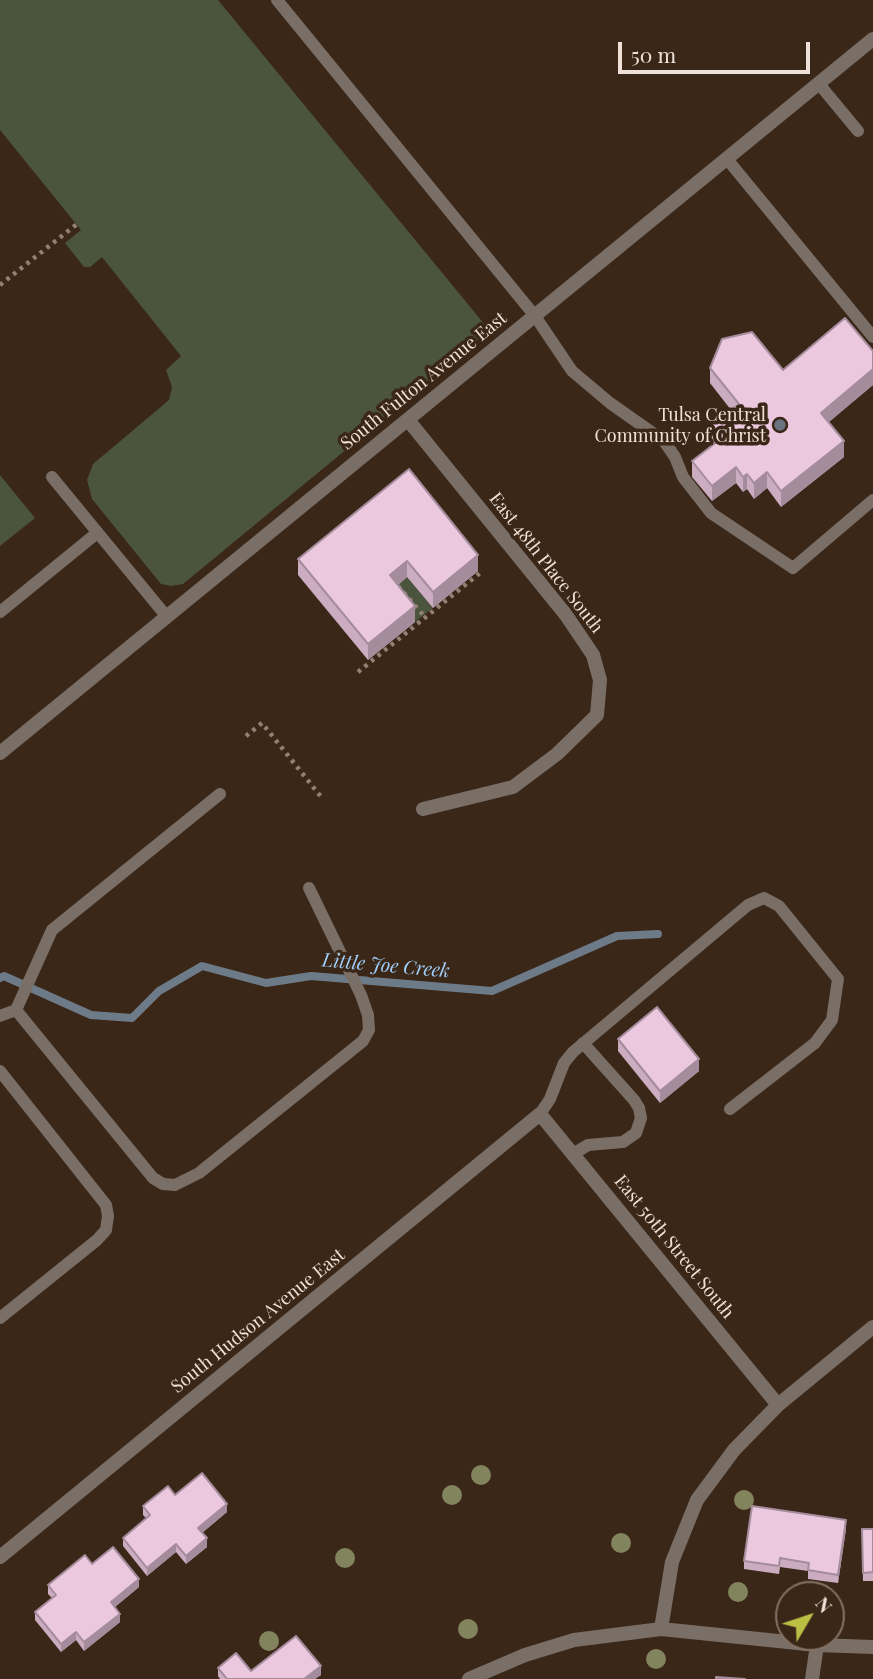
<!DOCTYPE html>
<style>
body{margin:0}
#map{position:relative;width:873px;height:1679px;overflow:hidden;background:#3b2718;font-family:"Playfair Display",serif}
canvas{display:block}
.north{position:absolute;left:775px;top:1581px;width:70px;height:70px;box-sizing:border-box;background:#3b2718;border:2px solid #837164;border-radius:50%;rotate:51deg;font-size:19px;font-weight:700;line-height:28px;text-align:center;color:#efe1d7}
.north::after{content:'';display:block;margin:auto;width:24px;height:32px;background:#bbc044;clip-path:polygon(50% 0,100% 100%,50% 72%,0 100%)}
.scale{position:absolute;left:618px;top:42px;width:192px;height:32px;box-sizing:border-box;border:4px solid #efe1d7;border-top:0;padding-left:9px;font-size:21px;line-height:24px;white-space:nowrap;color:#efe1d7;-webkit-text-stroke:5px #3b2718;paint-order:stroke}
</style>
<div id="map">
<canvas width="873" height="1679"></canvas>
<div class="north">N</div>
<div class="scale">50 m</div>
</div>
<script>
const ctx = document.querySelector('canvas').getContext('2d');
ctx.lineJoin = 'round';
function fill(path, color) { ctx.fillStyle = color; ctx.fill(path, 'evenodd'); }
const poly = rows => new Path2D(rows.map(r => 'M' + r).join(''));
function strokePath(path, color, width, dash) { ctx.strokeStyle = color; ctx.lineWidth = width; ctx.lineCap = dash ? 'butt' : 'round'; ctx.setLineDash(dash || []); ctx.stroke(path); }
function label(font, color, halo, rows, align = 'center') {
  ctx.font = font + ' "Playfair Display",serif'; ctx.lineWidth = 7; ctx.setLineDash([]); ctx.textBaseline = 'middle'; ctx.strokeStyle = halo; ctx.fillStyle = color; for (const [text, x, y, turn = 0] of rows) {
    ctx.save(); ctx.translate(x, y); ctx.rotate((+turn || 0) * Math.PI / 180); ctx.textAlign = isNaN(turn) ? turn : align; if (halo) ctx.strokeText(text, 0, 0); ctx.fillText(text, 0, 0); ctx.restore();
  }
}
const green = poly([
 [0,0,218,0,490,331,183,584,171,586,161,584,92,499,87,480,93,464,169,400,172,387,166,370,181,356,102,257,90,267,84,267,65,243,81,230,0,130],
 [0,475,35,518,0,546],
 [407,577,433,608,415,622,390,591]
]);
const stream = poly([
 [0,978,4,976,91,1015,132,1018,159,991,202,966,266,983,311,976,492,991,617,936,658,934]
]);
const path = poly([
 [0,285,77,224],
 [398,586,425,617],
 [358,672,480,573],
 [246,736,262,723,322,798]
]);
const service = poly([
 [277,0,535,316,572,371,610,403,664,441,675,457,683,477,711,513,793,568,873,500],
 [819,84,858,131],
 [727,159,873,337],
 [52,477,167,617],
 [0,612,97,533],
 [16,1010,52,930,220,794],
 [0,1016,16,1010,153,1178,163,1184,175,1185,199,1173,363,1041,369,1030,368,1015,361,995,309,888],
 [0,1071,106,1205,108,1216,106,1230,97,1240,0,1318],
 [540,1114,550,1099,564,1063,573,1052,748,905,764,898,779,906,838,979,832,1020,815,1043,730,1109],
 [573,1154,588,1145,623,1142,636,1133,641,1118,639,1108,634,1100,583,1043]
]);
const minor = poly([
 [408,420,566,615,593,655,600,680,597,715,557,754,513,787,423,809],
 [0,753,873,39],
 [0,1557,540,1114,778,1405],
 [661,1629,672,1562,697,1500,734,1450,778,1405,873,1327],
 [469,1679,525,1655,574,1640,661,1629,817,1645,873,1647],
 [812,1679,817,1645]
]);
const trees = [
 [481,1475],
 [452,1495],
 [744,1500],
 [621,1543],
 [345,1558],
 [738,1592],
 [468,1629],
 [269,1641],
 [656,1659]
];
const wall = poly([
 [873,351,873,385,828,422,844,457,781,507,767,488,754,499,747,489,743,492,736,483,712,501,692,477,692,461,711,446,709,444,709,428,731,410,710,383,710,368,783,370],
 [409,469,478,571,433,608,407,577,398,585,415,622,368,660,298,575,298,559],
 [618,1039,699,1071,660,1103,618,1051],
 [175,1495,227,1512,202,1533,207,1547,186,1564,176,1552,147,1576,123,1546,123,1538,146,1518,143,1515,143,1506],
 [846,1529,838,1583,808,1579,808,1571,780,1567,779,1574,744,1569,744,1561],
 [862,1529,873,1529,873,1581,863,1581],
 [92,1564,139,1587,115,1607,120,1622,84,1651,76,1640,61,1652,35,1620,35,1612,52,1598,48,1594,48,1585],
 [218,1668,251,1671,321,1675,315,1679,220,1679,218,1676]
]);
const shadedWall = poly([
 [873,369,873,385,821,429,821,413],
 [844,441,844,457,781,507,781,491],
 [736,467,736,483,712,501,712,486],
 [767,472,767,488,754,499,754,483],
 [747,474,747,489,743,492,743,477],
 [478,555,478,571,433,608,433,592],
 [407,561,407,577,390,591,390,575],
 [415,606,415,622,368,660,368,644],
 [699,1059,699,1071,660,1103,660,1091],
 [227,1504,227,1512,198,1536,198,1528],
 [846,1520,846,1529,838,1583,838,1575],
 [207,1538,207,1547,186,1564,186,1556],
 [176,1544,176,1552,147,1576,147,1568],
 [139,1579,139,1587,111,1610,111,1602],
 [120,1614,120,1622,84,1651,84,1642],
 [76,1632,76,1640,61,1652,61,1644],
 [321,1666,321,1675,315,1679,304,1679]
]);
const building = poly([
 [845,318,873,351,873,369,821,413,844,441,781,491,767,472,754,483,747,474,743,477,736,467,712,486,692,461,718,441,709,428,739,404,710,368,722,339,752,332,783,370,845,318],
 [409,469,478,555,433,592,407,561,390,575,415,606,368,644,298,559,409,469],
 [657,1007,699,1059,660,1091,618,1039,657,1007],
 [202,1473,227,1504,198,1528,207,1538,186,1556,176,1544,147,1568,123,1538,150,1515,143,1506,168,1486,175,1495,202,1473],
 [752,1506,846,1520,838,1575,808,1570,809,1563,780,1558,779,1566,744,1561,752,1506],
 [862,1529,873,1529,873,1572,863,1573,862,1529],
 [113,1547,139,1579,111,1602,120,1614,84,1642,76,1632,61,1644,35,1612,56,1595,48,1585,85,1555,92,1564,113,1547],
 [296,1636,321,1666,304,1679,227,1679,218,1668,236,1653,251,1671,296,1636],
 [716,1677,745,1679,716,1679,716,1677]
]);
const markers = [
 [780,425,7,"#6b7280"]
];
const streetNames = [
 ["South Fulton Avenue East",424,381,-39],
 ["East 48th Place South",546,563,52],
 ["East 50th Street South",674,1247,51],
 ["South Hudson Avenue East",258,1321,-39]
];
const poiNames = [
 ["Tulsa Central",766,415],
 ["Community of Christ",766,436]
];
const waterNames = [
 ["Little Joe Creek",386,966,5]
];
fill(green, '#4b543d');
strokePath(stream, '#6d7b89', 8);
strokePath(path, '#928174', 4.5, [3.5, 5]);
strokePath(service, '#796f67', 12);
strokePath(minor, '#796f67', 14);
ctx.fillStyle = '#81845d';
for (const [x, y] of trees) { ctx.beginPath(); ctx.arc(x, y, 10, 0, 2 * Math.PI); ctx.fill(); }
fill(wall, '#cbacc0');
fill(shadedWall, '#a58c9c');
fill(building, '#ecc8df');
strokePath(building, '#a58c9c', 2);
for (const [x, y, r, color] of markers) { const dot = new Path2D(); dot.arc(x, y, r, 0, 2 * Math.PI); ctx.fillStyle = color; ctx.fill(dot); strokePath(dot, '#3b2718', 2.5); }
label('18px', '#efe1d7', '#3b2718', streetNames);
label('18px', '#efe1d7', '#3b2718', poiNames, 'right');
label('italic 19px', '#a1d1fe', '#3b2718', waterNames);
</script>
